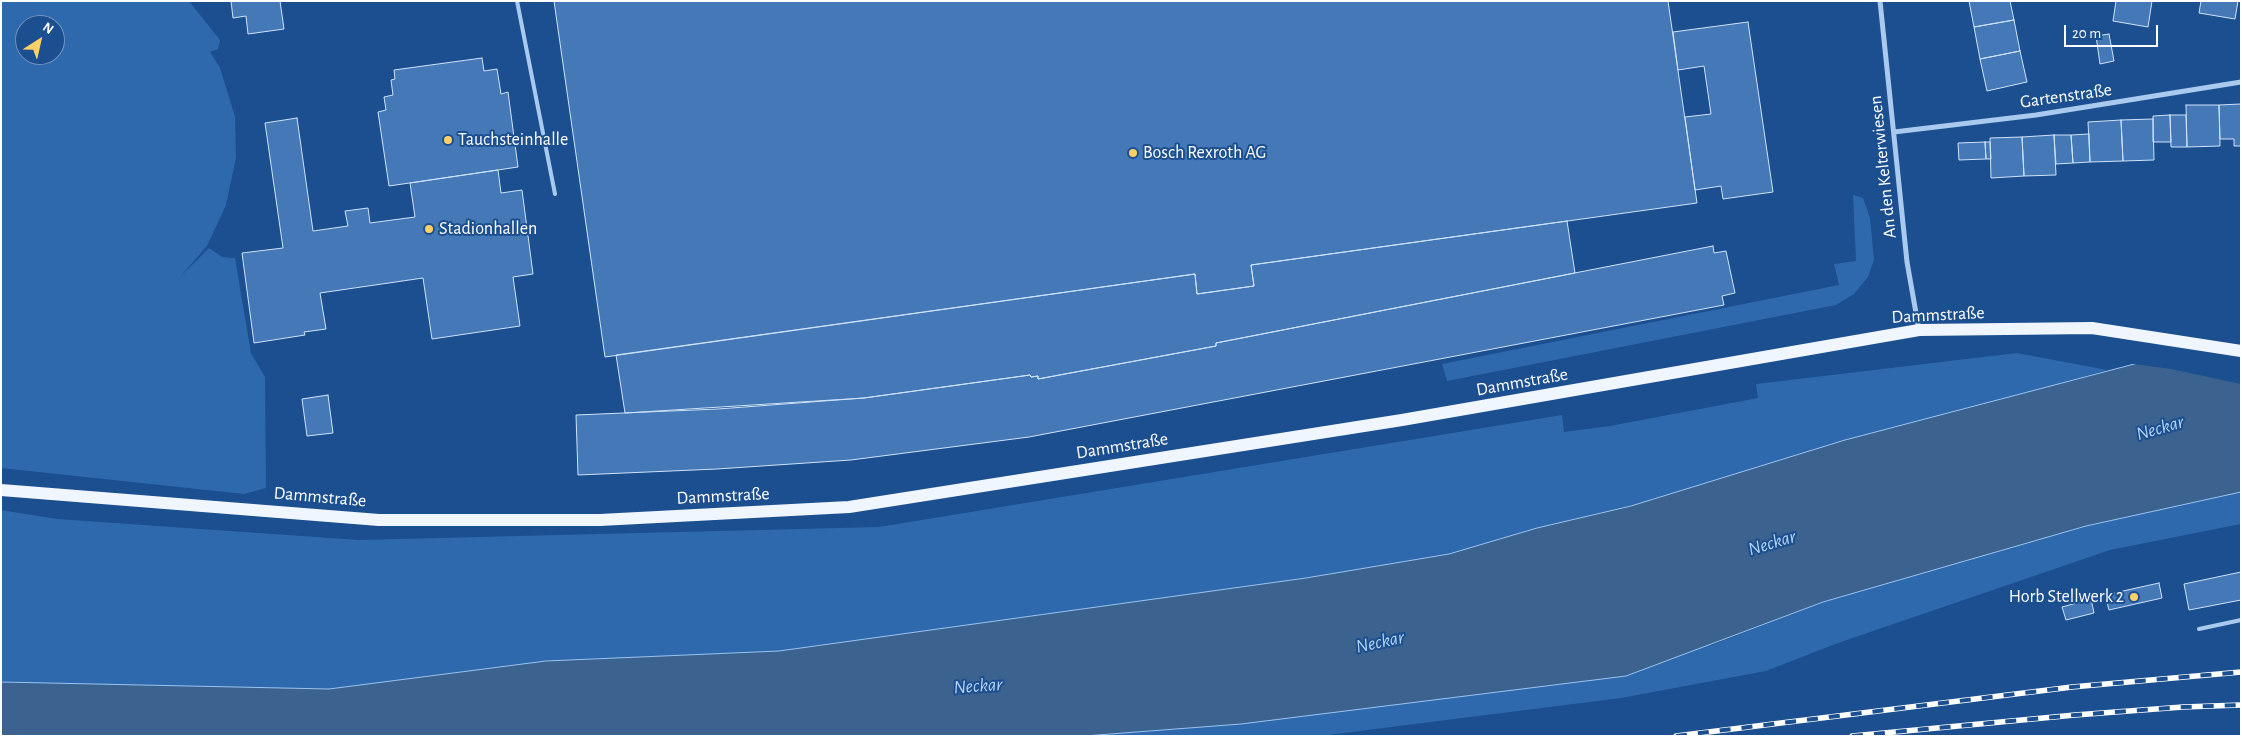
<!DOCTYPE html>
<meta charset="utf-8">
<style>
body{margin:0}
#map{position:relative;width:2242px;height:737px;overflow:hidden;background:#1b4f8f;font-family:"Alegreya Sans",sans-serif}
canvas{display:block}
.frame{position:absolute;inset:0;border:2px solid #fff;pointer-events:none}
.north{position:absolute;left:15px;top:15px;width:50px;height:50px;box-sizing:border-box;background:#1b4f8f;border:1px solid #7695bc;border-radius:50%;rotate:35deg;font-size:14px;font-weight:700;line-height:20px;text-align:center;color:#fff}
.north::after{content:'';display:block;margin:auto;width:18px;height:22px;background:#ffd166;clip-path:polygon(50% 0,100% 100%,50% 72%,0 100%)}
.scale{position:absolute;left:2064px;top:25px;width:94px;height:22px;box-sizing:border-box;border:2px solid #fff;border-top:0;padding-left:6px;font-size:15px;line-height:18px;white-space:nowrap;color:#fff;-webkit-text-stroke:4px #1b4f8f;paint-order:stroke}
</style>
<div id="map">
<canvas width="2242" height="737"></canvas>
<div class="frame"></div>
<div class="north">N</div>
<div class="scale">20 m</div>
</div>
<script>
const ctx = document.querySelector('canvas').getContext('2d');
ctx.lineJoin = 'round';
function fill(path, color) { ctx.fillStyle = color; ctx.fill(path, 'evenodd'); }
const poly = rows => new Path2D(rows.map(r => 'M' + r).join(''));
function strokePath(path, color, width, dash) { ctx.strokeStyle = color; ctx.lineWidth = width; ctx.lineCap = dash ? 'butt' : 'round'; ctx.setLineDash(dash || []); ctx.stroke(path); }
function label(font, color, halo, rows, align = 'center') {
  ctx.font = font + ' "Alegreya Sans",sans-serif'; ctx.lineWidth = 4; ctx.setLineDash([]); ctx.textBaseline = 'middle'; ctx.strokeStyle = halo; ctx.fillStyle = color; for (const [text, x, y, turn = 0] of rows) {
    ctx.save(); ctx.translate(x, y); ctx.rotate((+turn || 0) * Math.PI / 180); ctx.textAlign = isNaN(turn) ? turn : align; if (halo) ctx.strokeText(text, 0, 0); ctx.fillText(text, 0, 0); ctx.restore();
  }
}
const green = poly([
 [1,1,189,1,220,40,218,49,210,52,220,68,235,117,236,158,226,205,207,246,180,277,209,248,222,257,235,258,251,353,265,377,266,488,244,494,1,468],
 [25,25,55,25,55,55,25,55],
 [1853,195,1863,198,1870,218,1874,260,1868,277,1854,294,1836,305,1447,381,1442,364,1839,285,1834,264,1856,261],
 [2017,353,2107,370,1631,506,1537,528,1449,554,1306,578,779,651,546,661,329,689,1,682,1,510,57,519,359,540,879,527,1562,415,1564,432,1610,426,1758,398,1756,384],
 [2241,492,2241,524,2110,550,1838,643,1766,671,1621,698,1320,736,1084,736,1241,724,1712,645,1823,602,2086,526]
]);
const water = poly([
 [2241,336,2241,492,2086,526,1823,602,1626,676,1241,724,1084,736,1,736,1,682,329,689,546,661,779,651,1306,578,1449,554,1537,528,1631,506,1845,440,2241,336]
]);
const pier = poly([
 [2241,333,2241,384,2171,369,2126,363]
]);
const building = poly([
 [231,1,280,1,284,29,248,34,246,16,233,18,231,1],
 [554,1,1668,1,1697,203,1251,265,1254,286,1197,294,1195,274,605,357,554,1],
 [1969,1,2010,1,2014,20,1974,27,1969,1],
 [2116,1,2152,1,2148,27,2113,21,2116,1],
 [2201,1,2238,1,2235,19,2199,13,2201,1],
 [2014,20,2020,51,1980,59,1974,27,2014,20],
 [1748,22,1773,192,1723,199,1721,186,1695,190,1685,117,1711,114,1704,66,1678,70,1673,32,1748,22],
 [2109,34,2114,61,2100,64,2096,36,2109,34],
 [2020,51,2027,82,1987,91,1980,59,2020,51],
 [482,58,484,71,497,69,501,94,508,92,518,167,389,186,378,112,386,110,384,97,393,95,391,80,395,79,394,70,482,58],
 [2241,104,2241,146,2234,146,2234,139,2220,139,2219,105,2241,104],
 [2186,105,2219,105,2220,146,2187,147,2186,105],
 [2170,115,2186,115,2187,147,2171,147,2170,115],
 [2170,115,2171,142,2153,142,2153,116,2170,115],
 [297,118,313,231,348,226,345,211,368,208,370,223,415,217,410,183,498,170,501,193,522,190,533,274,513,277,520,326,432,339,423,278,320,293,326,329,304,332,305,335,254,343,242,253,283,248,265,123,297,118],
 [2153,119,2154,160,2123,161,2121,120,2153,119],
 [2121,120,2123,161,2090,162,2088,122,2121,120],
 [2089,134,2090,162,2073,163,2071,135,2089,134],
 [2054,135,2056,175,2024,176,2022,137,2054,135],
 [2054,135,2071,135,2073,163,2056,164,2054,135],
 [2022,137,2024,176,1991,178,1990,138,2022,137],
 [1985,142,1986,159,1959,160,1958,143,1985,142],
 [1985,142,1990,142,1991,159,1986,159,1985,142],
 [1567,221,1575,273,1216,343,1216,346,1038,379,1038,376,1031,377,1030,375,864,398,625,413,616,355,1195,274,1197,294,1254,286,1251,265,1567,221],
 [1713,246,1714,253,1726,251,1735,293,1722,296,1724,305,1029,437,851,460,717,469,578,475,576,415,718,409,864,398,1030,375,1031,377,1038,376,1038,379,1216,346,1216,343,1713,246],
 [328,395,333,433,307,436,302,399,328,395],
 [2241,572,2241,600,2189,610,2184,584,2241,572],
 [2159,583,2162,598,2109,610,2105,595,2159,583],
 [2091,599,2094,613,2066,620,2062,607,2091,599]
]);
const lane = poly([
 [517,1,555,194],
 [2199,629,2241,620]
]);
const street = poly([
 [1880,1,1907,262,1919,330],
 [1894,132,2036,115,2241,82]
]);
const primary = poly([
 [1,490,379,520,600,520,849,507,1402,420,1919,330,2092,328,2241,351]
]);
const rail = poly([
 [1676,736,2072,687,2241,672],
 [1852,736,2075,715,2183,707,2241,705]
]);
const markers = [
 [448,140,5,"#ffd166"],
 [1133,153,5,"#ffd166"],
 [429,229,5,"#ffd166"],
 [2134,597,5,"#ffd166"]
];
const streetNames = [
 ["Gartenstraße",2066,96,-8],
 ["An den Kelterwiesen",1883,167,-96],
 ["Dammstraße",1938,315,-3],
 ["Dammstraße",1522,382,-10],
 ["Dammstraße",1122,446,-9],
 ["Dammstraße",723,496,-3],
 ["Dammstraße",320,497,5]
];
const poiNames = [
 ["Tauchsteinhalle",458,140],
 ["Bosch Rexroth AG",1143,153],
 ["Stadionhallen",439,229],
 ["Horb Stellwerk 2",2124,597,"right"]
];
const waterNames = [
 ["Neckar",2160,428,-16],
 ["Neckar",1772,543,-17],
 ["Neckar",1380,642,-12],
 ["Neckar",978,686,-4]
];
fill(green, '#2e69ad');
fill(water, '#3c6290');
strokePath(water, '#9cc4f0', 1);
fill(pier, '#1b4f8f');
fill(building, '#4478b7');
strokePath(building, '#cfe3fa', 1);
strokePath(lane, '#a9c9ee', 4);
strokePath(street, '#a9c9ee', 5);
strokePath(primary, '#f0f6ff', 12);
strokePath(rail, '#fff', 5.5);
strokePath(rail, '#1b4f8f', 4, [11]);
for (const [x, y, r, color] of markers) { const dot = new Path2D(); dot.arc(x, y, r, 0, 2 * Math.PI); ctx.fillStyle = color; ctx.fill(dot); strokePath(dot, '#1b4f8f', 2); }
label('18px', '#fff', '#1b4f8f', streetNames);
label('18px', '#fff', '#1b4f8f', poiNames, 'left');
label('italic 19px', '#b5d3f5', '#1b4f8f', waterNames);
</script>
